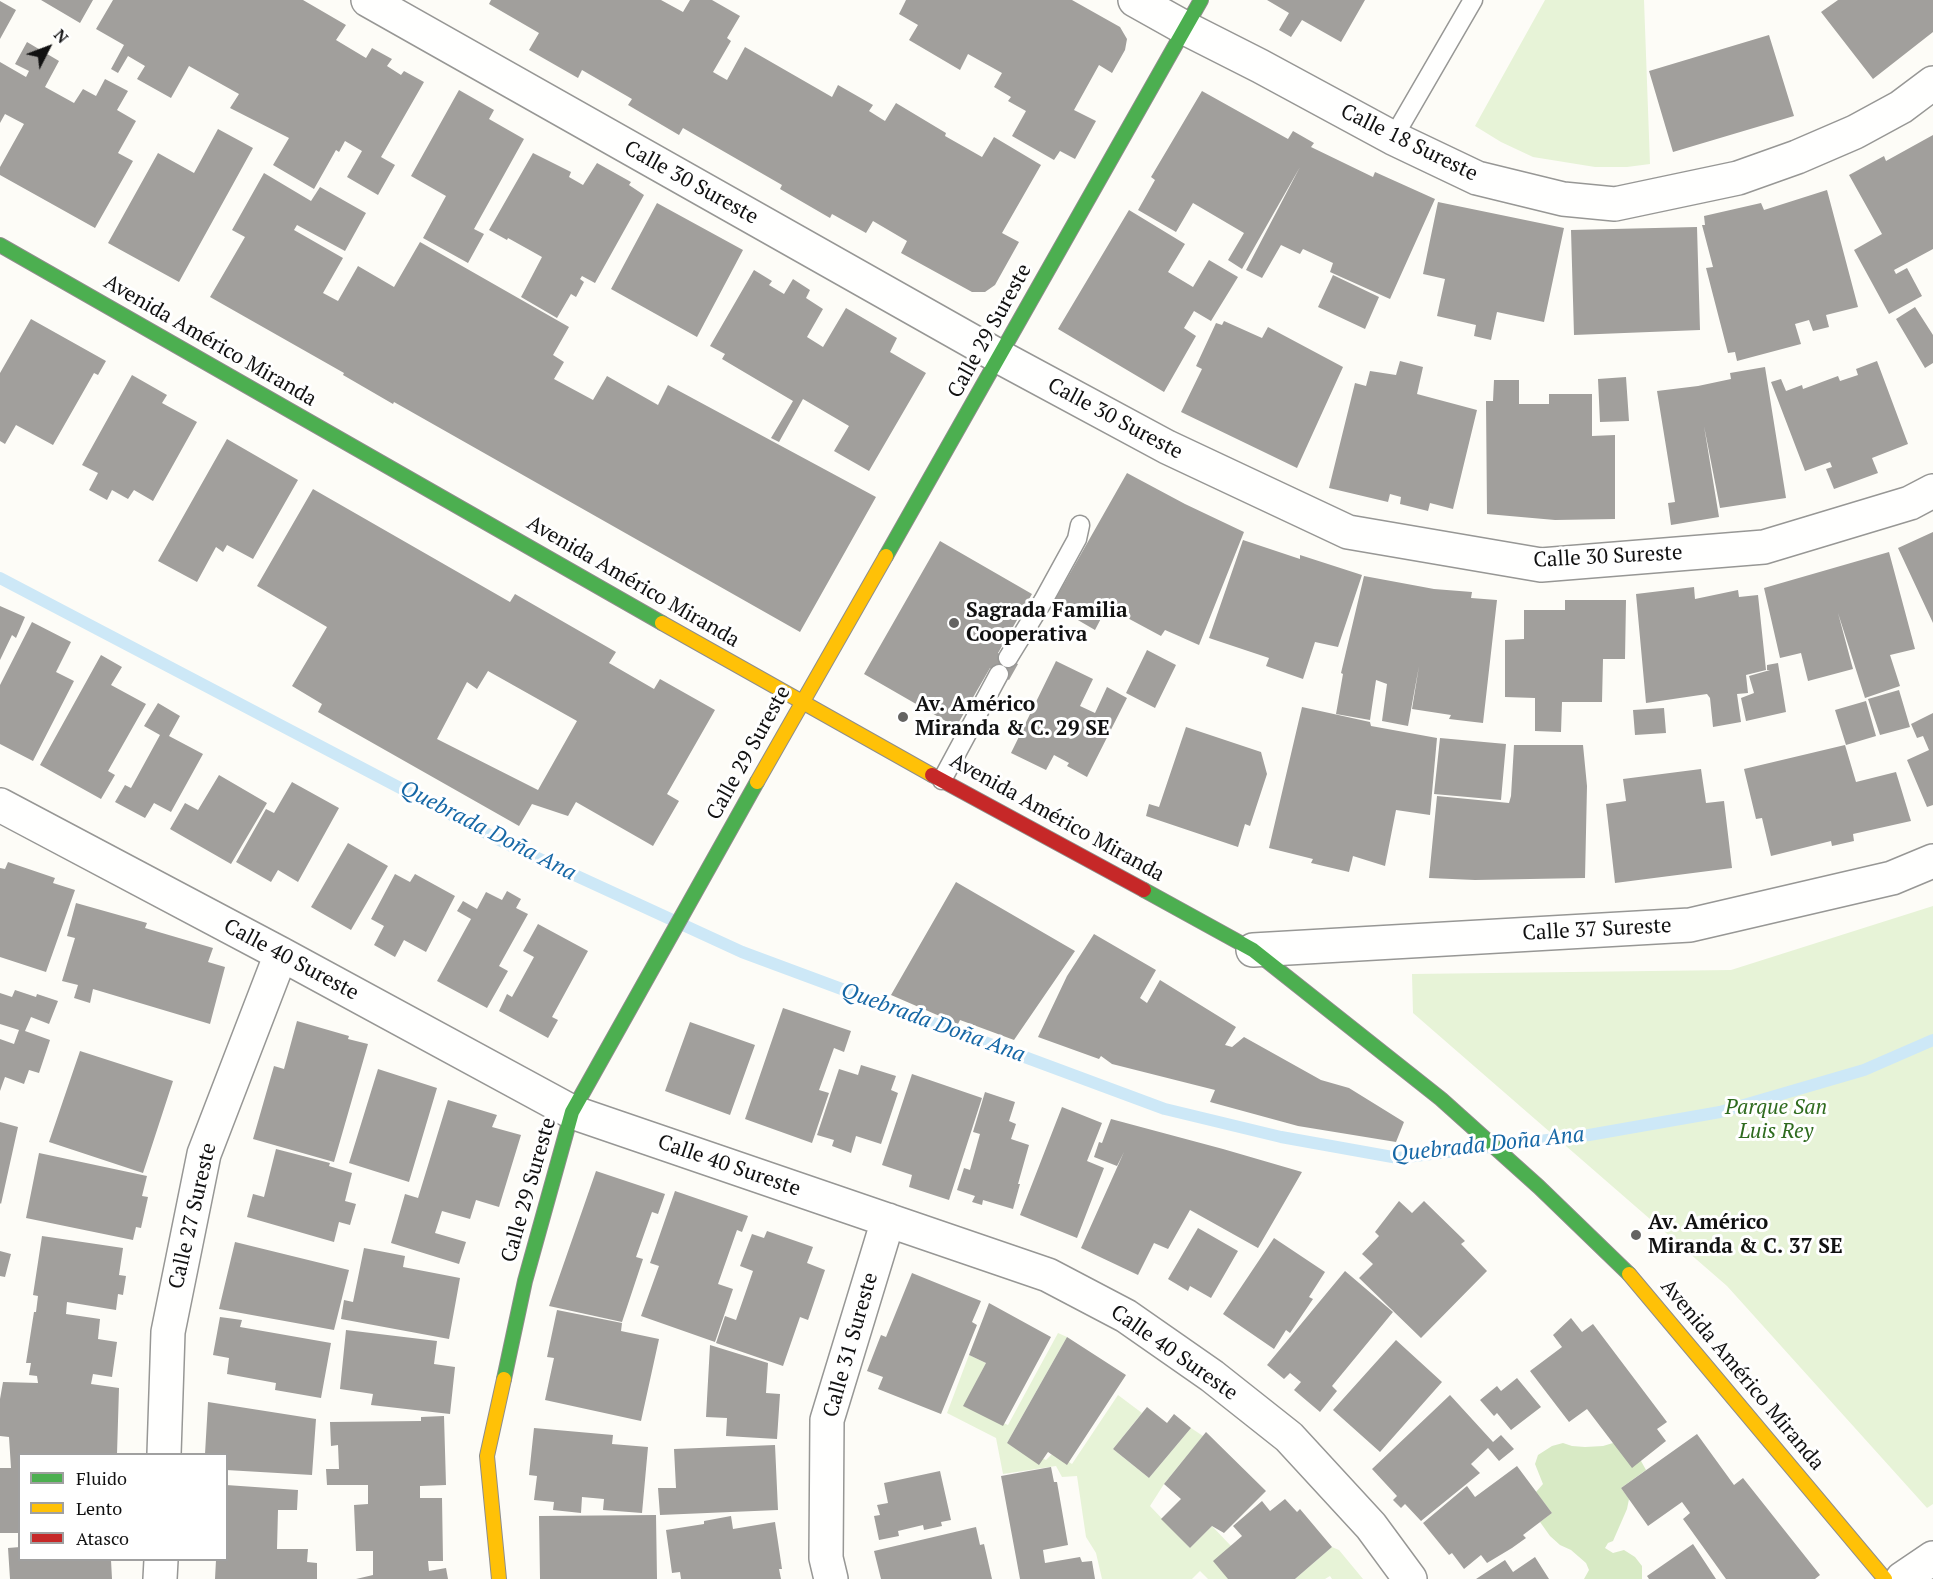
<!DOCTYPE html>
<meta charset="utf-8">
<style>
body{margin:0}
#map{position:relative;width:1933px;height:1579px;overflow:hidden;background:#fdfcf7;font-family:"PT Serif",serif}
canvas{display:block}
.legend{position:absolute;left:18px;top:1453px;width:210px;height:108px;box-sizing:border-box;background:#fff;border:2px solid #a0a0a0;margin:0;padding:8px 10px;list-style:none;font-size:18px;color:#111}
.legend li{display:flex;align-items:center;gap:12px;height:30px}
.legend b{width:30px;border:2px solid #a0a0a0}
.north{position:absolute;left:18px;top:18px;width:60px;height:60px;-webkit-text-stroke:4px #fff;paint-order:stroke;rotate:48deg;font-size:16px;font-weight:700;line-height:24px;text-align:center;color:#111}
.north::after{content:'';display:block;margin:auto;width:21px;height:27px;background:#111;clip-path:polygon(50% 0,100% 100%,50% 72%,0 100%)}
</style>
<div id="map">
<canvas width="1933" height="1579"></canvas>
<ul class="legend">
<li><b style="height:8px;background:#4caf50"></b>Fluido</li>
<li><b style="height:8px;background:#ffc107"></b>Lento</li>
<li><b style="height:8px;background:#c62828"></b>Atasco</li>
</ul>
<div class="north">N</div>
</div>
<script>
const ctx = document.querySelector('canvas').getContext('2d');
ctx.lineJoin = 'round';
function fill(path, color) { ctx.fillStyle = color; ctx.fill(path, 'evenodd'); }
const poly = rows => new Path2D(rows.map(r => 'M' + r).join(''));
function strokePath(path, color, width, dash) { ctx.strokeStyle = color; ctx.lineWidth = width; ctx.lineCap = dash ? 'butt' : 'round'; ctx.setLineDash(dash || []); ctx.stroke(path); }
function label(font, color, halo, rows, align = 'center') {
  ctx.font = font + ' "PT Serif",serif'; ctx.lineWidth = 6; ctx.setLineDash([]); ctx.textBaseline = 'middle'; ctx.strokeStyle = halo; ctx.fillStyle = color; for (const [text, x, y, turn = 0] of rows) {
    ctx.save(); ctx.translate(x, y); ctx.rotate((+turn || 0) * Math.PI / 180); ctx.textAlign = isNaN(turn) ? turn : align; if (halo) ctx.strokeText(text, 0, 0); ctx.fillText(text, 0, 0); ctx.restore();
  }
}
const green = poly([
 [1545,0,1644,0,1650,164,1627,167,1595,167,1533,157,1501,142,1475,126],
 [1933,906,1933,1504,1927,1508,1727,1286,1413,1013,1412,974,1731,970],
 [1058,1333,1067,1337,1007,1443,1046,1460,1054,1452,1072,1464,1118,1395,1142,1413,1113,1449,1149,1478,1191,1428,1203,1436,1164,1484,1150,1506,1190,1548,1212,1526,1231,1546,1228,1579,1208,1579,1200,1571,1192,1579,1102,1579,1096,1553,1086,1537,1077,1476,1062,1477,1056,1466,1003,1474,996,1438,947,1413,969,1355,986,1363,964,1406,1008,1425],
 [1332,1547,1339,1550,1363,1579,1332,1579,1330,1576,1325,1579,1295,1579]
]);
const forest = poly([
 [1563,1443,1572,1446,1585,1447,1603,1446,1613,1443,1641,1461,1646,1470,1621,1488,1629,1499,1627,1509,1613,1541,1608,1543,1605,1548,1613,1553,1624,1550,1635,1557,1642,1566,1642,1579,1584,1579,1589,1570,1586,1563,1571,1550,1560,1545,1550,1536,1540,1522,1552,1513,1536,1492,1543,1484,1535,1464,1538,1455,1552,1446]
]);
const stream = poly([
 [0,578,505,843,742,952,1165,1109,1281,1137,1398,1158,1589,1135,1720,1112,1864,1070,1933,1040]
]);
const building = poly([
 [41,0,93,0,80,23],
 [113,0,303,0,346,25,336,40,366,58,372,48,392,59,387,66,401,75,404,71,424,82,381,157,395,165,378,195,347,177,362,151,345,141,339,152,336,150,314,189,273,165,289,138,230,108,239,94,189,66,171,98,137,79,145,66,128,56,118,73,111,69,124,45,96,29],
 [491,0,661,0,683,12,690,0,712,0,740,16,727,38,731,41,713,72,727,80,745,47,832,97,838,85,873,105,869,111,885,121,896,103,946,133,945,136,982,157,994,137,1041,165,1002,233,1019,242,995,285,985,292,972,292,901,253,907,241,873,221,866,233,832,214,830,218,780,189,782,185,683,128,679,135,628,105,632,99,582,70,578,78,529,50,539,33,489,4],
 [906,0,1072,0,1120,27,1127,39,1125,50,1112,73,1099,65,1074,110,1096,121,1075,159,1060,151,1054,160,1012,136,1026,111,1008,101,1011,97,994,87,1002,73,968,54,960,70,909,40,918,25,899,14],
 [1267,0,1365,0,1341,42,1302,20,1291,37,1279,30,1289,13],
 [1838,0,1933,0,1933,32,1873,79,1821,12],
 [0,1,16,10,0,39],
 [1769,35,1794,116,1673,152,1649,71],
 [27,42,59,61,45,87,74,103,83,89,96,96,105,79,128,91,117,110,136,121,118,153,133,161,95,228,0,175,0,167,24,124,5,114,0,123,0,62,26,77,29,71,15,64],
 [459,90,494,110,489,119,524,139,474,229,484,234,468,263,423,238,446,196,411,176],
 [1202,91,1288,139,1293,131,1314,143,1311,147,1373,177,1375,172,1435,199,1390,299,1330,272,1333,263,1303,249,1300,254,1281,245,1262,278,1246,270,1300,167,1242,269,1228,260,1244,233,1193,203,1176,232,1138,210,1155,180,1151,177],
 [218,129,253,148,179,282,108,243,158,153,194,173],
 [1933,135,1933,249,1894,270,1896,274,1907,268,1922,296,1889,314,1854,250,1882,234,1849,175,1884,156,1886,161],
 [533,153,571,172,569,177,583,185,597,163,631,182,629,185,644,195,595,283,582,276,580,279,584,282,576,297,571,294,557,318,521,297,542,257,508,238,507,240,489,230],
 [264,173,311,201,320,187,366,213,345,251,297,225,294,230,343,258,323,293,338,301,358,266,394,287,420,242,569,327,553,355,564,362,554,379,593,400,607,376,658,405,668,385,876,497,800,632,394,402,393,404,343,375,344,373,210,297,245,237,232,230],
 [1827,190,1858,307,1826,315,1829,327,1813,331,1809,320,1795,324,1801,344,1737,361,1735,352,1728,353,1706,268,1713,267,1702,225,1705,225,1704,216,1761,203,1764,210],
 [1438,202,1564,228,1544,322,1497,312,1491,340,1474,336,1476,325,1437,316,1445,279,1423,274],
 [657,203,743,250,697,337,611,289],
 [1129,210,1185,244,1168,272,1193,287,1209,260,1238,277,1211,321,1194,311,1184,328,1196,336,1164,392,1058,329],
 [1697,227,1700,330,1574,335,1571,230],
 [754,270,772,281,769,285,784,294,793,279,810,290,806,298,823,309,807,337,823,347,846,308,897,338,890,352,926,373,869,471,834,451,849,426,803,399,779,442,771,438,793,401,722,359,725,354,710,346],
 [1333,275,1379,297,1365,329,1318,307],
 [1915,307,1933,335,1933,363,1925,368,1896,319],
 [31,319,106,361,98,375,94,373,53,445,16,425,5,444,0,441,0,373],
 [1224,321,1262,338,1268,327,1343,367,1297,468,1181,412,1202,369,1196,366,1216,323,1222,325],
 [1400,361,1423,367,1417,394,1477,410,1453,509,1430,503,1428,511,1400,504,1401,497,1390,494,1388,502,1329,488,1355,383,1366,386,1370,371,1396,375],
 [1877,361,1908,444,1872,458,1878,473,1834,489,1826,469,1832,467,1830,462,1805,471,1771,382,1781,379,1786,391,1802,385,1803,389,1838,376,1840,381,1858,375,1856,369],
 [1765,367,1786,498,1720,508,1704,426,1719,517,1671,525,1668,503,1675,502,1657,391,1698,386,1731,379,1730,373],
 [132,375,167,395,162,403,197,422,153,501,134,490,128,499,112,490,107,500,89,490,98,473,82,465],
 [1626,377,1629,421,1600,422,1598,379],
 [1494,380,1519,380,1519,404,1549,404,1549,394,1592,394,1592,436,1615,435,1615,519,1555,520,1487,514,1486,401,1493,401],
 [227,439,298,480,253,559,227,545,223,552,216,547,197,582,158,561],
 [1127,473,1185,504,1244,532,1199,645,1165,630,1161,636,1107,607,1095,630,1052,605],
 [313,489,510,602,515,594,616,652,609,663,654,689,660,679,715,710,667,794,679,801,653,846,576,802,568,816,532,804,519,826,318,712,322,704,292,686,327,627,257,586],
 [488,671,577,721,538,790,437,739,467,682,477,689],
 [1933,532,1933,623,1898,548],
 [1243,540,1300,559,1300,555,1362,575,1338,647,1315,642,1303,679,1266,666,1269,658,1209,638],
 [940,541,1032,594,998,653,1018,664,1009,680,990,668,956,727,864,674],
 [1889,552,1915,649,1890,655,1900,686,1865,698,1838,613,1853,669,1808,681,1801,653,1780,658,1764,588],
 [1364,576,1434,589,1472,592,1471,598,1497,600,1483,723,1449,719,1451,715,1412,709,1419,666,1408,726,1382,721,1387,684,1376,680,1370,720,1336,714,1343,674,1341,673],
 [1694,587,1695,599,1738,590,1739,597,1758,595,1766,670,1746,675,1748,693,1737,694,1741,722,1713,727,1710,698,1707,694,1646,703,1636,594],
 [1565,600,1626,600,1625,659,1603,659,1602,702,1562,702,1561,732,1535,731,1535,698,1505,697,1505,640,1524,639,1524,610,1565,610],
 [0,606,25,617,16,638,12,635,0,660],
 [32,622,71,642,56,672,74,681,33,761,0,744,0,685],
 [1147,650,1176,665,1155,708,1126,693],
 [101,655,122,667,111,685,146,704,108,771,115,775,101,799,40,765],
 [1056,661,1093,679,1080,706,1095,713,1107,687,1127,698,1087,777,1067,766,1069,763,1054,755,1046,770,1011,753],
 [1778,663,1786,712,1746,721,1741,698,1754,693,1749,676,1770,670,1767,670,1767,665],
 [1899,690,1910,727,1880,735,1868,699],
 [1866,701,1876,736,1846,745,1835,710],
 [158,703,180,716,169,736,203,754,171,812,154,803,145,818,115,802,125,785,131,788,160,735,144,726],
 [1302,707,1370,722,1371,726,1437,738,1430,815,1396,810,1385,866,1353,856,1349,872,1311,863,1313,859,1269,848],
 [1664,708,1666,733,1635,735,1633,710],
 [1933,713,1933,805,1927,807,1907,760,1929,750,1923,736,1917,738,1911,724],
 [1186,727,1261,752,1267,774,1250,826,1245,824,1238,847,1146,816,1149,804,1159,807],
 [1440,738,1506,744,1501,800,1434,794],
 [1514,745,1583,745,1587,786,1585,878,1475,880,1429,878,1437,796,1509,803,1511,796],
 [1845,745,1856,782,1896,772,1911,821,1853,834,1854,841,1832,846,1831,841,1771,856,1762,818,1756,819,1744,769],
 [1701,769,1706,803,1724,801,1732,868,1615,883,1606,804,1626,801,1623,779],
 [219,775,267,803,231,864,170,829,185,803,198,810],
 [292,782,339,808,298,882,278,870,271,882,236,862,266,809,274,813],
 [348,843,388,866,351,930,311,907],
 [8,862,55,878,53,883,75,890,46,972,0,957,0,868,5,869],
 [395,874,410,882,415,874,455,896,426,952,404,940,395,957,374,945,384,926,371,919],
 [956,882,1075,951,1014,1040,960,1020,958,1024,891,995],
 [507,891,521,899,516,908,528,914,499,966,508,971,487,1008,437,981,471,919,457,911,463,901,477,909,486,892,502,900],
 [76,903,147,923,145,928,213,948,208,962,225,967,210,1024,93,989,90,1003,74,998,78,985,62,981,75,938,67,936],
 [538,924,588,951,552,1017,558,1020,548,1038,499,1011,507,994,512,997,534,957,523,951],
 [1094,934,1156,970,1140,998,1147,1003,1160,980,1236,1027,1225,1045,1232,1047,1244,1037,1321,1080,1349,1088,1404,1122,1396,1142,1298,1126,1210,1102,1215,1090,1112,1064,1101,1056,1099,1059,1038,1037,1067,976],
 [15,990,36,997,37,994,58,1001,49,1024,31,1017,25,1031,50,1040,39,1073,29,1070,24,1084,5,1077,0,1091,0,1039,14,1044,19,1030,0,1024,0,993,12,997],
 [783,1008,851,1031,844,1052,834,1048,819,1090,829,1093,812,1143,745,1119],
 [297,1021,349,1036,348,1039,368,1044,334,1162,253,1139,274,1066,284,1069],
 [690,1022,755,1045,730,1115,665,1091],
 [80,1051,173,1081,143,1173,49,1142],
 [861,1065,896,1076,891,1090,898,1093,881,1144,856,1136,851,1153,832,1146,834,1140,817,1135,839,1069,858,1075],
 [378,1069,437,1088,409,1182,349,1163],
 [912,1074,982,1098,949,1200,909,1187,912,1175,882,1165],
 [985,1092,1015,1102,1009,1121,1016,1124,1011,1139,1029,1145,1018,1184,1020,1184,1013,1209,983,1200,982,1205,972,1202,975,1196,957,1190,964,1168,970,1170,980,1134,973,1132],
 [448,1100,497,1115,492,1127,521,1135,499,1207,476,1200,470,1219,442,1211,435,1233,466,1242,459,1264,391,1243,405,1194,418,1198],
 [1062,1107,1102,1123,1087,1161,1104,1168,1077,1238,1020,1215],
 [1111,1119,1223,1149,1302,1172,1258,1248,1190,1210,1168,1249,1154,1243,1138,1275,1081,1248,1124,1152,1117,1166,1094,1157,1099,1142,1102,1143],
 [0,1122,18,1127,1,1204,0,1203],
 [276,1149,330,1163,329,1166,352,1173,345,1201,356,1204,350,1225,339,1222,334,1242,247,1217,253,1194,264,1197],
 [39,1153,147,1176,142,1196,148,1197,141,1228,136,1227,133,1240,26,1218],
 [596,1171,665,1194,658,1214,652,1212,636,1257,643,1259,622,1322,549,1306],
 [675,1191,748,1216,742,1232,737,1230,718,1284,733,1289,715,1342,641,1316,659,1266,650,1263],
 [1399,1201,1412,1213,1424,1201,1465,1241,1461,1244,1487,1271,1421,1338,1359,1278,1373,1264,1362,1254,1379,1236,1375,1232],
 [1198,1228,1238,1251,1211,1298,1190,1286,1188,1291,1168,1279],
 [767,1231,813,1247,807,1263,825,1270,808,1320,800,1317,783,1366,716,1343,725,1316,736,1320,753,1271,740,1266,752,1234,764,1238],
 [42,1236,123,1248,119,1275,126,1276,123,1295,118,1294,116,1310,67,1302,66,1314,100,1319,98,1339,117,1342,112,1377,93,1374,91,1384,119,1388,117,1454,20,1454,20,1533,0,1533,0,1468,11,1468,9,1437,0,1436,0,1399,3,1382,38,1383,37,1376,29,1375,31,1363,26,1363,34,1312,36,1312,38,1296,33,1295],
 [1274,1238,1325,1272,1309,1297,1313,1299,1290,1333,1286,1330,1274,1349,1223,1314],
 [235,1242,349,1270,334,1330,219,1309],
 [364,1248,405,1256,403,1267,460,1278,449,1339,341,1319,344,1300,353,1302],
 [0,1251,11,1254,5,1277,0,1276],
 [1345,1271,1393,1312,1332,1386,1337,1391,1320,1412,1294,1390,1301,1382,1290,1373,1284,1379,1267,1365],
 [912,1273,981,1301,972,1322,977,1325,941,1414,878,1389,883,1377,867,1371,881,1335,886,1337],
 [989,1303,1051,1337,1003,1426,963,1406,986,1363,969,1355],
 [557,1310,622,1323,621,1331,659,1339,641,1421,545,1400,554,1358,547,1357],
 [220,1317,242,1320,240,1327,331,1343,321,1398,275,1390,276,1383,227,1374,229,1358,213,1355],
 [1571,1318,1582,1332,1593,1324,1667,1422,1657,1429,1666,1441,1632,1468,1587,1409,1569,1422,1530,1371,1562,1347,1553,1335],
 [346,1330,437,1341,434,1364,455,1367,450,1414,371,1405,373,1394,340,1389],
 [1067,1337,1126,1375,1067,1465,1048,1452,1039,1465,1007,1443],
 [1396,1340,1442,1382,1380,1452,1333,1410],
 [710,1345,768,1363,766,1393,780,1394,777,1439,726,1436,727,1418,706,1417],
 [1517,1378,1541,1407,1511,1430,1497,1413,1494,1416,1480,1400,1497,1386,1501,1391],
 [1450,1395,1493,1442,1501,1435,1514,1449,1499,1461,1488,1448,1471,1464,1480,1473,1421,1521,1405,1504,1401,1508,1393,1500,1397,1496,1372,1469],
 [208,1402,316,1419,312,1475,226,1470,226,1454,205,1454],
 [1147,1407,1167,1423,1174,1414,1191,1428,1149,1478,1113,1449],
 [444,1416,446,1485,420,1486,420,1498,442,1498,443,1561,428,1561,429,1571,446,1568,448,1579,356,1579,373,1575,373,1551,356,1551,354,1505,368,1504,368,1485,327,1485,326,1469,339,1469,338,1445,331,1446,330,1422,421,1421,421,1417],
 [534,1428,613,1435,612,1444,648,1447,642,1513,603,1510,604,1499,582,1497,581,1513,553,1510,554,1502,534,1500,537,1476,529,1475],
 [1206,1432,1266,1491,1224,1533,1212,1526,1190,1548,1161,1519,1181,1499,1164,1484],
 [1697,1434,1734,1485,1743,1478,1820,1575,1815,1579,1726,1579,1683,1519,1690,1513,1682,1502,1648,1526,1621,1488],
 [775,1445,778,1510,660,1515,658,1488,676,1488,674,1449],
 [1517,1466,1552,1513,1523,1535,1526,1538,1512,1548,1487,1563,1481,1555,1464,1569,1452,1553,1449,1555,1423,1523,1467,1486,1475,1497],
 [1051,1467,1054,1482,1057,1482,1068,1545,1043,1550,1045,1563,1080,1557,1082,1562,1092,1561,1095,1579,1020,1579,1001,1476],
 [940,1471,951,1520,941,1522,942,1526,924,1530,923,1525,898,1531,899,1536,879,1540,874,1516,880,1515,877,1505,888,1503,884,1483],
 [226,1485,298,1490,297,1510,278,1510,277,1549,308,1549,307,1562,317,1563,317,1579,215,1579,216,1560,226,1560],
 [1285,1499,1297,1512,1300,1509,1332,1547,1295,1579,1228,1579,1213,1561,1242,1536,1233,1526,1262,1501,1270,1511],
 [656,1515,657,1579,540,1579,539,1516],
 [731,1516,733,1529,775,1522,782,1569,779,1569,781,1579,681,1579,680,1572,672,1573,666,1530,704,1524,704,1521],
 [976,1527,980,1545,984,1544,992,1579,881,1579,874,1551],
 [1693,1544,1716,1579,1649,1579,1647,1576],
 [20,1547,20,1560,111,1560,112,1579,10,1579,8,1548],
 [1535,1557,1549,1579,1476,1579,1505,1560,1513,1572]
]);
const lane = poly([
 [1393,138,1473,0],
 [1008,658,1043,601,1077,539,1080,525],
 [942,780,999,674]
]);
const street = poly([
 [368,0,1000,357,1167,447,1348,532,1541,565,1764,547,1910,503,1933,491],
 [1135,0,1185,28,1260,66,1393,138,1477,178,1563,199,1615,204,1738,178,1797,157,1855,132,1901,107,1933,83],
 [0,805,281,954,572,1112,1048,1275,1126,1316,1212,1376,1289,1437,1371,1526,1410,1579],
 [1253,950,1690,925,1892,878,1933,861],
 [164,1454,168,1332,204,1154,281,954],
 [160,1579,161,1560],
 [831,1579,826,1558,827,1420,888,1220],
 [1902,1579,1933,1558]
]);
const fast = poly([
 [0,245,662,623],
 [886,556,1201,0],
 [1144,890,1253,950,1441,1099,1539,1187,1629,1274],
 [504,1379,525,1281,572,1112,757,782]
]);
const slow = poly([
 [662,623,932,775],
 [757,782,886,556],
 [1629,1274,1885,1579],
 [499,1579,487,1456,504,1379]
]);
const jam = poly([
 [932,775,1144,890]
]);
const markers = [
 [954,623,6,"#646362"],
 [903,717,6,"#646362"],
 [1636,1235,6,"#646362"]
];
const streetNames = [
 ["Calle 18 Sureste",1409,143,26],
 ["Calle 30 Sureste",691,183,29],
 ["Calle 29 Sureste",990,331,-61],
 ["Avenida Américo Miranda",210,341,30],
 ["Calle 30 Sureste",1115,419,28],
 ["Calle 30 Sureste",1608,557,-3],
 ["Avenida Américo Miranda",633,582,30],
 ["Calle 29 Sureste",749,753,-61],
 ["Avenida Américo Miranda",1057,818,29],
 ["Calle 37 Sureste",1597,930,-3],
 ["Calle 40 Sureste",291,960,28],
 ["Calle 40 Sureste",729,1166,19],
 ["Calle 29 Sureste",529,1190,-74],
 ["Calle 27 Sureste",193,1216,-77],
 ["Calle 31 Sureste",851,1345,-74],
 ["Calle 40 Sureste",1174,1353,35],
 ["Avenida Américo Miranda",1742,1375,50]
];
const poiNames = [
 ["Sagrada Familia",966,611],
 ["Cooperativa",966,635],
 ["Av. Américo",915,705],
 ["Miranda & C. 29 SE",915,729],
 ["Av. Américo",1648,1223],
 ["Miranda & C. 37 SE",1648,1247]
];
const parkNames = [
 ["Parque San",1776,1108],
 ["Luis Rey",1776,1132]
];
const waterNames = [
 ["Quebrada Doña Ana",488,831,27],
 ["Quebrada Doña Ana",933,1023,20],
 ["Quebrada Doña Ana",1488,1145,-6]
];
fill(green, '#e7f3d7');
fill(forest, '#d8eac5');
strokePath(stream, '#cde8f7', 12);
fill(building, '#a19f9c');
strokePath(lane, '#979795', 21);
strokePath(street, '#979795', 36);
strokePath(fast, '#8e8d8b', 16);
strokePath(slow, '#8e8d8b', 16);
strokePath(jam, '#8e8d8b', 16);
strokePath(lane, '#fffffe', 18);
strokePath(street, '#fffffe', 33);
strokePath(fast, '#4caf50', 14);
strokePath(slow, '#ffc107', 14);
strokePath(jam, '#c62828', 14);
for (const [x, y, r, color] of markers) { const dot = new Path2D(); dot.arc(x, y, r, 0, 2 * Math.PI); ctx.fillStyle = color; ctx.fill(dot); strokePath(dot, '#fff', 2); }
label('21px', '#111', '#fff', streetNames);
label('bold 21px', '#111', '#fff', poiNames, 'left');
label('italic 21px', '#2f6b1f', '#fff', parkNames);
label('italic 22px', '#1768a6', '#fff', waterNames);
</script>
